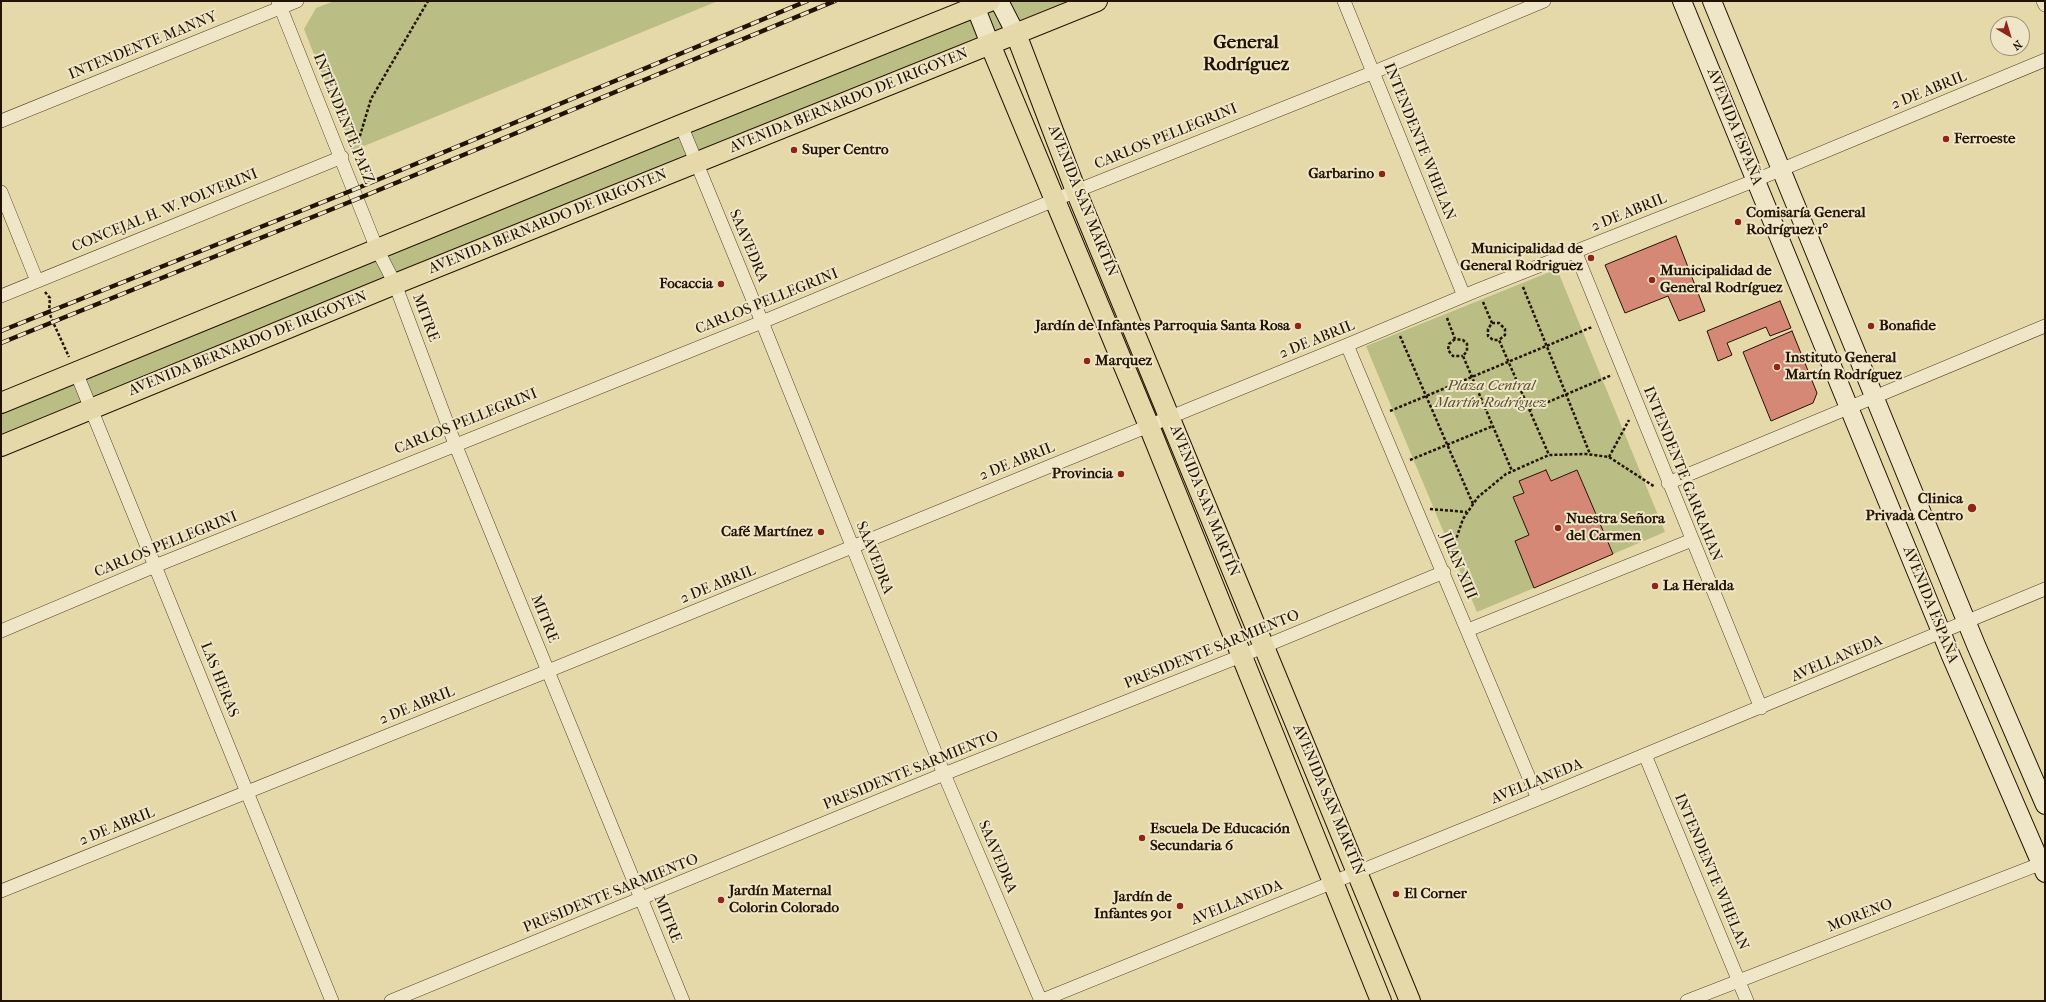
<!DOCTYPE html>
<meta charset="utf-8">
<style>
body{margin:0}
#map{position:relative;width:2046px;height:1002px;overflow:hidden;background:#e6d9a9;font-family:"IM FELL French Canon",serif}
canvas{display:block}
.frame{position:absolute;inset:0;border:2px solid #221300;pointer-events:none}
.north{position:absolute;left:1990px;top:16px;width:40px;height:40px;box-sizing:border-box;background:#efe6c7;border:1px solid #9d9277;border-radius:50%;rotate:142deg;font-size:11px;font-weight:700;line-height:16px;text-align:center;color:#221300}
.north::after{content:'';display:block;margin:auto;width:14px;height:18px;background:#8f2418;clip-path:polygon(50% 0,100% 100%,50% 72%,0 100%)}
</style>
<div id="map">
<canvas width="2046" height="1002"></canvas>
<div class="frame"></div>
<div class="north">N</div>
</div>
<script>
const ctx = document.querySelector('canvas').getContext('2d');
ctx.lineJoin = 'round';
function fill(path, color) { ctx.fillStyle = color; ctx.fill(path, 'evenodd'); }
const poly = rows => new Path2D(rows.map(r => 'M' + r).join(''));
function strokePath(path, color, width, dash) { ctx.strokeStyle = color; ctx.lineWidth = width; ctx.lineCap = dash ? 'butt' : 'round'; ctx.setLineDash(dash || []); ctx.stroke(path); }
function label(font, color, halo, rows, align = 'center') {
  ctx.font = font + ' "IM FELL French Canon",serif'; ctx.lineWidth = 4; ctx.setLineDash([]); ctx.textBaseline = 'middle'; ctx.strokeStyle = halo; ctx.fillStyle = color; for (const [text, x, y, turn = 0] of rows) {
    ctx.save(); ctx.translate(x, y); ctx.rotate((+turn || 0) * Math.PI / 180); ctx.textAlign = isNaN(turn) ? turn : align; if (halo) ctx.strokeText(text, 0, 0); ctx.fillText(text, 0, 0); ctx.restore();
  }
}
const green = poly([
 [334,1,718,1,352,151,304,29,316,8],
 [990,1,1097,1,1,446,1,403],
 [1557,269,1665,532,1613,554,1577,470,1551,481,1546,470,1519,481,1524,493,1513,497,1529,535,1515,542,1534,588,1477,612,1366,346]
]);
const building = poly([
 [1676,236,1705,311,1679,321,1668,296,1625,313,1605,265,1676,236],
 [1780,301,1791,328,1770,336,1766,327,1727,343,1732,355,1718,361,1707,331,1780,301],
 [1792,331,1817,393,1813,403,1771,421,1743,352,1792,331],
 [1546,470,1551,481,1577,470,1613,554,1534,588,1515,541,1529,535,1513,497,1524,493,1519,481,1546,470]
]);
const path = poly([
 [351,148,359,139,371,99,428,1],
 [1523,287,1590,454],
 [45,292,50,298,49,312,53,322,69,357],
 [1483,302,1492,323,1488,329,1488,336,1493,340,1499,340,1549,455],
 [1447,318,1455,339,1463,340,1467,344,1467,351,1463,356,1512,471],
 [1492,323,1499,323,1505,329,1505,335,1499,340],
 [1400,336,1473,504],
 [1455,339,1449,344,1448,350,1453,356,1463,356],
 [1529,410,1612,375],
 [1390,411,1592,327],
 [1609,457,1629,420],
 [1410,460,1493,426],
 [1430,509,1467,512],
 [1452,557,1453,548,1463,519,1478,497,1506,474,1549,455,1586,454,1609,457,1655,487]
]);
const minor = poly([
 [278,1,377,249,395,284,455,444,683,1001],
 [1344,1,1464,296],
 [2043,1,2045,5],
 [1,121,297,1],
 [681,125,762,322,944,774,1041,1001],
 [1,192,37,281],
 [1575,251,1761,708],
 [1,296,342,157],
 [1347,345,1538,799],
 [76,372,332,1001],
 [1668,483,2045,326],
 [1468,630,1692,540],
 [1,631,155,566,762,322,1076,191,1374,72,1544,1],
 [1645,755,1747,1001],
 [1,891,548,671,1347,345,1478,290,1756,180,2045,60],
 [391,1001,944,774,1241,656,1444,572],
 [1040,1001,1538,799,2045,589],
 [1687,1001,2045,862]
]);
const secondary = poly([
 [973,1,990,44],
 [999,1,1016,34],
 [1682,1,1951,656,2045,873],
 [1712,1,1976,645,2045,805]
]);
const primary = poly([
 [1016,34,1076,191,1410,1001],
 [990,44,1149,426,1381,1001],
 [1,403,681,125,990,1],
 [1,446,395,284,1097,1]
]);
const rail = poly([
 [1,331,353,190,807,1],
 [1,343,357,199,835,1]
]);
const markers = [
 [1946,139,4,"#8f2418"],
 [794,150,4,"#8f2418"],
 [1382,174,4,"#8f2418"],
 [1738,222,4,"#8f2418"],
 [1591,258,4,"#8f2418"],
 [1652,280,4,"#8f2418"],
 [721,284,4,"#8f2418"],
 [1298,326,4,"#8f2418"],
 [1871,326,4,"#8f2418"],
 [1087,361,4,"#8f2418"],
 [1777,367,4,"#8f2418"],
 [1121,474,4,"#8f2418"],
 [1972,508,5,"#8f2418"],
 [1558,528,4,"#8f2418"],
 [821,532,4,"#8f2418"],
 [1655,586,4,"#8f2418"],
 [1142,838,4,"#8f2418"],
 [1396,894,4,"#8f2418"],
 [721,900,4,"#8f2418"],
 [1180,906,4,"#8f2418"]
];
const streetNames = [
 ["INTENDENTE MANNY",143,46,-22],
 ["2 DE ABRIL",1929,91,-22],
 ["AVENIDA BERNARDO DE IRIGOYEN",849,101,-22],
 ["INTENDENTE PAEZ",343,119,68],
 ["AVENIDA ESPAÑA",1734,127,68],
 ["CARLOS PELLEGRINI",1166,137,-22],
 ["INTENDENTE WHELAN",1419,142,68],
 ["AVENIDA SAN MARTÍN",1082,201,68],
 ["CONCEJAL H. W. POLVERINI",165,211,-22],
 ["2 DE ABRIL",1629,213,-22],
 ["AVENIDA BERNARDO DE IRIGOYEN",548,222,-22],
 ["SAAVEDRA",748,246,67],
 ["CARLOS PELLEGRINI",767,302,-22],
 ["MITRE",425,318,69],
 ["2 DE ABRIL",1317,340,-22],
 ["AVENIDA BERNARDO DE IRIGOYEN",248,344,-22],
 ["CARLOS PELLEGRINI",466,422,-22],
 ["2 DE ABRIL",1017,462,-22],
 ["INTENDENTE GARRAHAN",1682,474,68],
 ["AVENIDA SAN MARTÍN",1204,501,68],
 ["CARLOS PELLEGRINI",166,545,-22],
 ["SAAVEDRA",874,558,68],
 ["JUAN XIII",1458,566,67],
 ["2 DE ABRIL",718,585,-22],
 ["AVENIDA ESPAÑA",1930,605,68],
 ["MITRE",544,619,68],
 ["PRESIDENTE SARMIENTO",1212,650,-22],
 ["AVELLANEDA",1837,659,-23],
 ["LAS HERAS",219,680,68],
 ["2 DE ABRIL",417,706,-22],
 ["PRESIDENTE SARMIENTO",911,771,-22],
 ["AVELLANEDA",1537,782,-22],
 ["AVENIDA SAN MARTÍN",1328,800,67],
 ["2 DE ABRIL",117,827,-22],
 ["SAAVEDRA",997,857,67],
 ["INTENDENTE WHELAN",1711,872,67],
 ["PRESIDENTE SARMIENTO",611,894,-22],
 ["AVELLANEDA",1237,903,-22],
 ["MORENO",1860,916,-21],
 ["MITRE",667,919,68]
];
const poiNames = [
 ["Ferroeste",1954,139],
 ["Super Centro",802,150],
 ["Garbarino",1374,174,"right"],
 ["Comisaría General",1746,213],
 ["Rodríguez 1°",1746,230],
 ["Municipalidad de",1583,249,"right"],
 ["General Rodriguez",1583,266,"right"],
 ["Municipalidad de",1660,271],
 ["General Rodríguez",1660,288],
 ["Focaccia",713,284,"right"],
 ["Jardín de Infantes Parroquia Santa Rosa",1290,326,"right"],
 ["Bonafide",1879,326],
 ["Instituto General",1785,358],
 ["Martín Rodríguez",1785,375],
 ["Marquez",1095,361],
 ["Provincia",1113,474,"right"],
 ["Clinica",1963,499,"right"],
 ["Privada Centro",1963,516,"right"],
 ["Nuestra Señora",1566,519],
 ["del Carmen",1566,536],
 ["Café Martínez",813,532,"right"],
 ["La Heralda",1663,586],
 ["Escuela De Educación",1150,829],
 ["Secundaria 6",1150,846],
 ["Jardín Maternal",729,891],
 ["Colorin Colorado",729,908],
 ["El Corner",1404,894],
 ["Jardín de",1172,897,"right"],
 ["Infantes 901",1172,914,"right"]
];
const parkNames = [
 ["Plaza Central",1491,386],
 ["Martín Rodríguez",1491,403]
];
const districtNames = [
 ["General",1246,43],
 ["Rodríguez",1246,65]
];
fill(green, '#bbbe84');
fill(building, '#d58875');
strokePath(building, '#221300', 1);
strokePath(minor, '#53442a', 14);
strokePath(secondary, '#221300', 20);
strokePath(primary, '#221300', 22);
strokePath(path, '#221300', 2.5, [3, 2]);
strokePath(minor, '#efe6c7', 13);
strokePath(secondary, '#efe6c7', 18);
strokePath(primary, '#e6d9a9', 20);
strokePath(rail, '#221300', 4.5);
strokePath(rail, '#efe6c7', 3, [9]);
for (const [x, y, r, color] of markers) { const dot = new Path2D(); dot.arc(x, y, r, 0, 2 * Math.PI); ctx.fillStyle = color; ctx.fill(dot); strokePath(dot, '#efe6c7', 1.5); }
label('15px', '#221300', '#efe6c7', streetNames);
label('bold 15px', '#221300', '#efe6c7', poiNames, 'left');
label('italic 15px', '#584f2e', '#efe6c7', parkNames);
label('bold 19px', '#221300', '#efe6c7', districtNames);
</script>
